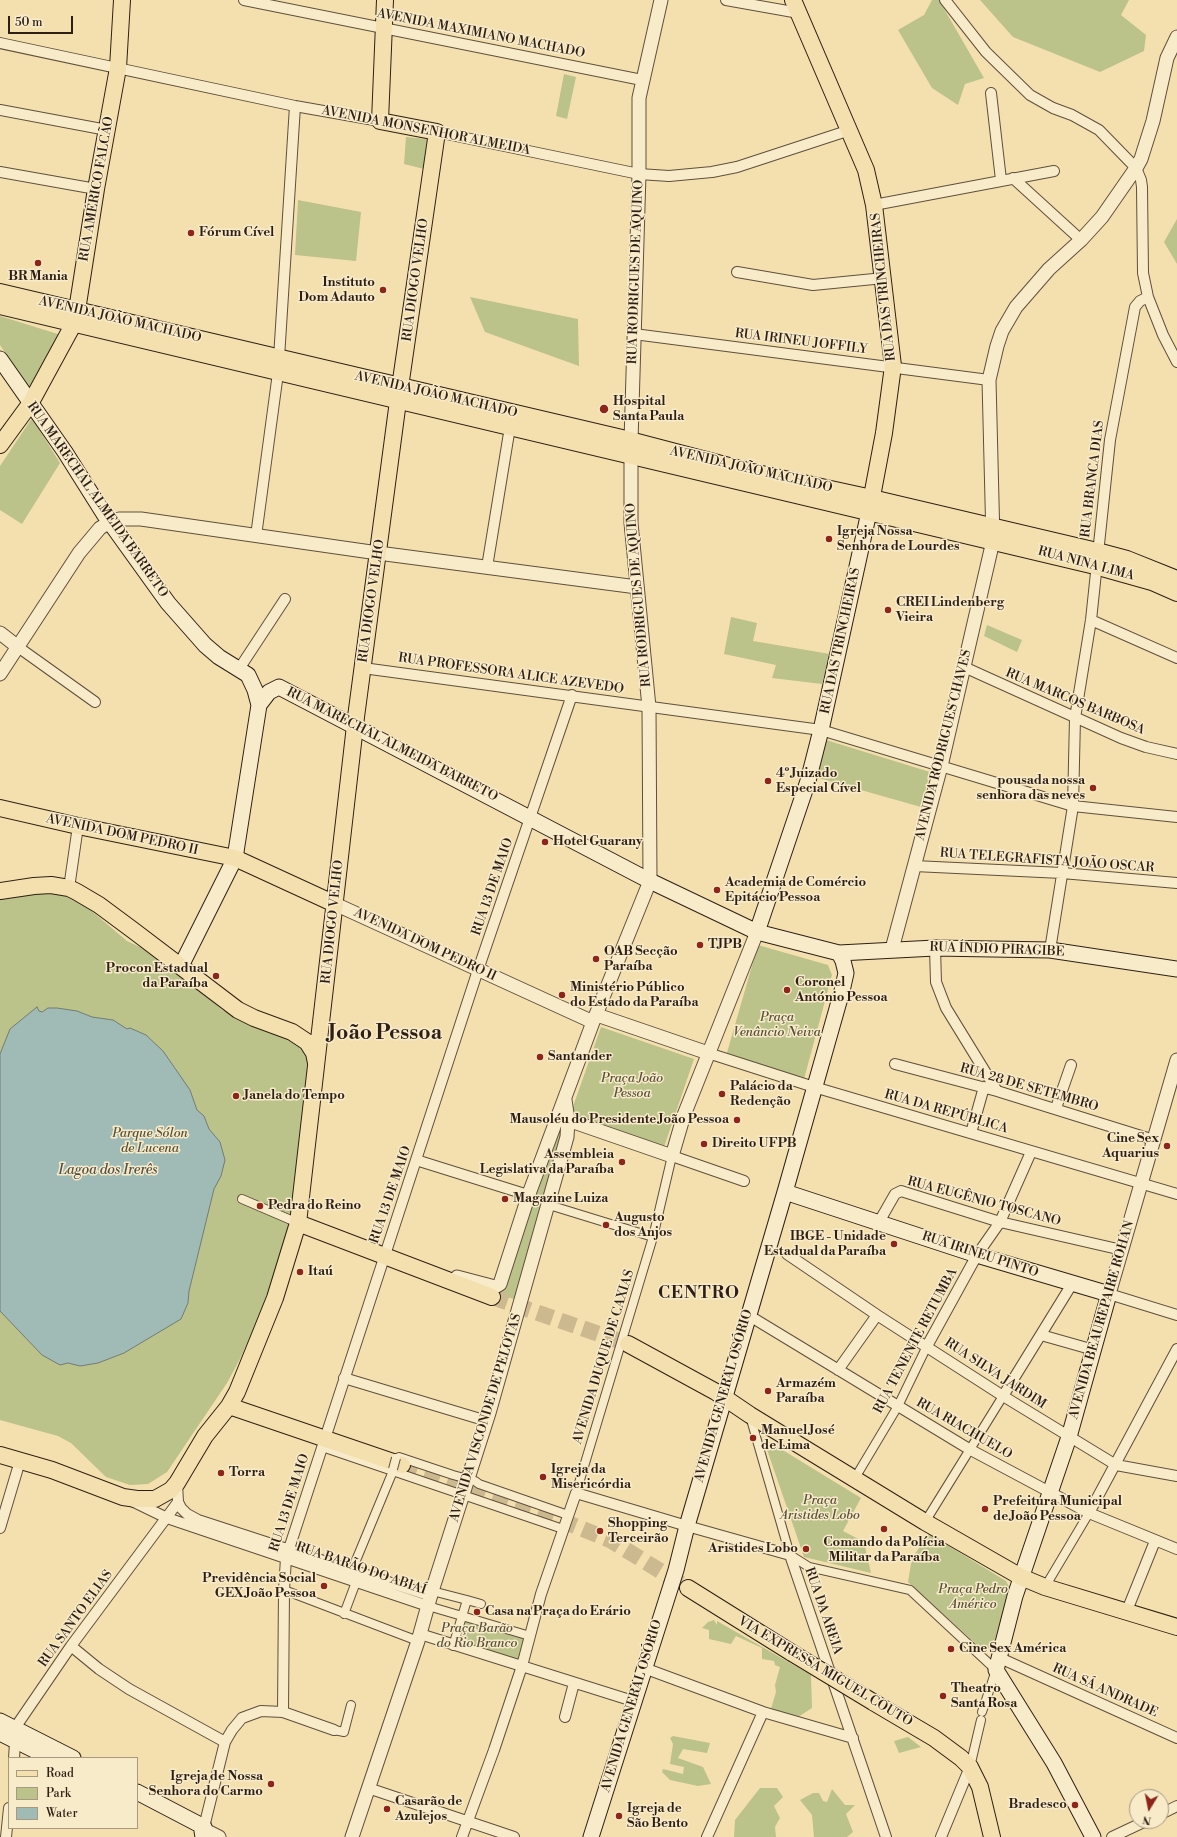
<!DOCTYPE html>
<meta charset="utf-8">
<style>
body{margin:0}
#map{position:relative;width:1177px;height:1837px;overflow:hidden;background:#f4e0ae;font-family:"Libre Bodoni",serif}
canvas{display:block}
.legend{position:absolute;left:8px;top:1757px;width:130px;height:72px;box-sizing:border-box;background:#f8ebca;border:1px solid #a79982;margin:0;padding:5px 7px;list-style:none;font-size:12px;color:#2e1f16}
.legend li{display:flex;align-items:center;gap:8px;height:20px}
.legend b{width:20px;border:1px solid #a79982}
.north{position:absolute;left:1129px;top:1789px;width:40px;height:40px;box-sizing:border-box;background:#f8ebca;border:1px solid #a79982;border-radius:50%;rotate:190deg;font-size:11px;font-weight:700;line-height:16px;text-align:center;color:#2e1f16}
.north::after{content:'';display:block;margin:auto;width:14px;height:18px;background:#8f2418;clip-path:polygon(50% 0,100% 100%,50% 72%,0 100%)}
.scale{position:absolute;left:8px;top:16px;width:65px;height:18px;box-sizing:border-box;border:2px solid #2e1f16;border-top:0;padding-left:5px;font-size:12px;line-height:14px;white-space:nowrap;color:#2e1f16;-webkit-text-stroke:3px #f8ebca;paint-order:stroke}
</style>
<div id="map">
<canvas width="1177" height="1837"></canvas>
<ul class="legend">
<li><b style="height:5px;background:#f4e0ae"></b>Road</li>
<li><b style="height:11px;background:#bbc28a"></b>Park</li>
<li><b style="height:11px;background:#a0bbb5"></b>Water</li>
</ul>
<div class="north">N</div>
<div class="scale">50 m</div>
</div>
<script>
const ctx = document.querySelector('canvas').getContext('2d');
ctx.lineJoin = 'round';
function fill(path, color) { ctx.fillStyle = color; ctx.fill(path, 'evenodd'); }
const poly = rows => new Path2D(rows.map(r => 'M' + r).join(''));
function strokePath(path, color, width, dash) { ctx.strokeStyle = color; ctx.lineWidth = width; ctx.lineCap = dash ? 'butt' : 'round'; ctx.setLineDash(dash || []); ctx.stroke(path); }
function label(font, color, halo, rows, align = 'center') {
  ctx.font = font + ' "Libre Bodoni",serif'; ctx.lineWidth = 3; ctx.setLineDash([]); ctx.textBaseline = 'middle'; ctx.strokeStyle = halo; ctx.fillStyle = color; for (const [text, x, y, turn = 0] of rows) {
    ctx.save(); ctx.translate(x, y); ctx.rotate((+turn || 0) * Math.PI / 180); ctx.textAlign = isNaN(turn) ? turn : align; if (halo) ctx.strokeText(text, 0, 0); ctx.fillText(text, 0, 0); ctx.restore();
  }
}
const green = poly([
 [932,0,939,0,984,78,965,84,958,105,932,88,898,30,924,15],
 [980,0,1129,0,1121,15,1146,35,1144,51,1100,72,1013,37],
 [564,74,576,77,567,119,556,116],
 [406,137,427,139,424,169,404,164],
 [298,200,361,212,356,261,295,255],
 [1177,219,1177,264,1164,242],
 [470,297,578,319,579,366,485,332],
 [0,316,61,335,29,390,0,345],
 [32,418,60,463,22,524,0,510,0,466],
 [731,617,757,623,753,641,830,654,822,684,772,678,776,665,724,654],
 [987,625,1022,640,1017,652,984,636],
 [826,740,930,772,921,807,815,777],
 [53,889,74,896,127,941,165,959,222,1010,255,1026,286,1035,305,1051,312,1067,291,1234,273,1288,240,1359,227,1383,167,1472,148,1484,130,1485,106,1477,71,1443,58,1436,0,1420,0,893],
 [758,945,828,965,832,975,804,1079,726,1056],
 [601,1027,694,1059,664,1147,570,1115],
 [554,1127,567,1137,521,1301,493,1293],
 [763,1438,861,1498,843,1531,864,1542,871,1573,804,1557],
 [929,1534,1006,1581,1009,1587,1009,1592,993,1646,985,1652,908,1582,912,1558],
 [462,1616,530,1636,522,1666,453,1646],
 [714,1620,717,1625,717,1621,811,1675,812,1708,798,1717,770,1712,776,1692,775,1685,780,1667,775,1665,774,1661,762,1659,762,1648,736,1636,731,1644,709,1639,709,1630,702,1628,708,1622],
 [673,1736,710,1743,707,1753,683,1749,678,1758,703,1767,711,1784,698,1786,670,1780,662,1772,663,1769,683,1774,684,1767,670,1764,673,1744,670,1738],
 [908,1737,921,1747,899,1753,894,1741],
 [760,1788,777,1788,783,1797,774,1806,780,1818,775,1827,776,1837,734,1837,735,1820],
 [832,1789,845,1805,855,1805,846,1814,853,1832,847,1837,814,1837,812,1815,800,1800,813,1793,819,1793,823,1801,827,1802]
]);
const water = poly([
 [37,1007,39,1011,42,1012,48,1008,57,1008,77,1011,92,1017,113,1020,127,1029,130,1028,146,1035,163,1051,190,1090,197,1110,204,1116,209,1129,220,1142,225,1160,221,1176,214,1189,189,1291,188,1303,181,1319,124,1353,98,1363,80,1366,68,1363,60,1365,42,1355,0,1311,0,1054,10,1029,37,1007]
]);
const primaryTunnel = poly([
 [492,1297,628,1344],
 [402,1465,548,1515,610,1540,688,1588]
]);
const pedestrian = poly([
 [242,1199,298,1223],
 [549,1205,653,1237],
 [750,1416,790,1555,809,1567,910,1590,996,1670,982,1712],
 [322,1447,563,1529],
 [399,1457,453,1475,475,1481,479,1484,568,1515],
 [855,1478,898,1406,927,1346],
 [576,1493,653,1237,672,1156],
 [925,1522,1003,1396],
 [352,1570,393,1471],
 [1045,1587,1089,1513],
 [284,1590,418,1641],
 [432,1591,467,1600,453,1646],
 [467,1600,481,1604],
 [428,1606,530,1636],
 [344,1614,356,1582],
 [334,1730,344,1732,351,1705],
 [970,1767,981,1720]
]);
const minor = poly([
 [244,0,642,80],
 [726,0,799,13],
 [945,0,986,52,1030,95,1053,108,1072,115,1099,130,1136,168,1141,180,1142,187,1143,273,1148,297,1163,335,1177,362],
 [0,43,295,106,380,121],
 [991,93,1001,180],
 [0,110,107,130],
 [437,132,639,174,669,176,712,172,737,167,850,130],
 [0,172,96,189],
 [1013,178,1081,240],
 [874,205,1054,171],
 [737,272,813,285,884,278],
 [634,334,989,380],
 [279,358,295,106],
 [256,536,278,373],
 [487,567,510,427],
 [1091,620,1177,658],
 [18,647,95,702],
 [964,667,1121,738,1146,747,1177,754],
 [363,668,821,730,1073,806,1177,817],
 [239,669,285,599],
 [914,866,1062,873,1177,883],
 [69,888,78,826],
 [935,948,936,982,946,1008,997,1091],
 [1050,950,1073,806,1075,718,1091,620,1110,440,1135,307,1140,301,1148,297],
 [708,1053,814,1087,1177,1194],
 [895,1064,997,1091,1154,1140],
 [1056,1108,1071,1065],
 [971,1133,984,1087],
 [672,1156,744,1181],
 [416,1160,528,1195],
 [879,1222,895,1194,901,1191,1000,1222,1122,1250],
 [787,1254,877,1315,1003,1396,1116,1465,1177,1476],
 [1109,1294,1177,1315],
 [748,1315,969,1449,1089,1513,1177,1549],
 [1041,1335,1094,1350],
 [927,1346,977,1255,1000,1222,1031,1152],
 [838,1370,877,1315],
 [344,1378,487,1421],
 [1003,1396,1072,1284],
 [132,1501,167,1518,428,1606],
 [178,1502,181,1508,187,1514,198,1520,431,1596],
 [1089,1513,1177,1349],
 [0,1528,20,1461],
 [1126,1613,1155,1541],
 [420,1634,633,1701],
 [71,1646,99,1669,129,1689,225,1742],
 [1000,1658,1177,1738],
 [644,1668,763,1712,853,1738],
 [283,1712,284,1590,286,1558,478,970,572,695],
 [565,1717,574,1683],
 [14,1758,16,1728,19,1722,71,1646,178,1502,177,1483],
 [368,1788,514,1837],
 [1161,1814,1177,1806],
 [204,1827,225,1742,232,1730,242,1718,261,1711,283,1712,334,1730],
 [6,1837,9,1808],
 [462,1837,494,1750,522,1666,541,1594,576,1493,687,1526,790,1555,886,1837],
 [707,1837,763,1712],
 [941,1837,970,1767],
 [1112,1837,1146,1821]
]);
const tertiary = poly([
 [0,633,18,647],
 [0,674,79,553,100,528,110,522,119,519,141,519,378,553,637,587],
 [335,904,593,1022],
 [892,949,941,766,993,541,989,380,997,346,1002,331,1016,307,1049,269,1081,240,1102,217,1136,168,1141,159,1153,121,1167,58,1177,37],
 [597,1015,708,1053],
 [568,1120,672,1156,684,1115,757,932],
 [457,1277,495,1287,500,1284,530,1191,593,1022,650,881,649,707,631,523,631,441,639,174,639,98,661,0],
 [1109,1294,1177,1060],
 [204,1827,207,1831,219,1837],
 [352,1837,418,1641,432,1591,489,1413,567,1137,568,1120,565,1100]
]);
const secondary = poly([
 [0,359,65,452,104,514,168,603,205,645,219,657,248,675,255,690,259,705,235,858,181,966],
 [259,705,269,692,279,687,650,881,757,932,839,953,935,948,1050,950,1177,969],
 [757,932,808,781,821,730,869,512],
 [785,1192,977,1255,1109,1294,1069,1437,1015,1596,996,1670,1054,1763,1093,1837],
 [0,1721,73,1758],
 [0,1733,50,1758],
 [137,1792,204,1827,202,1831,203,1837],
 [591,1837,676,1570,687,1526,785,1192,842,991,846,973,843,961,839,953]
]);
const primary = poly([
 [793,0,866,170,874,205,893,366,884,433,870,507],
 [0,292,622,438,748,471,872,498,1097,551,1127,559,1177,579],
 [0,306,1095,566,1152,582,1177,593],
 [0,445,30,404,73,325,78,304,96,189,118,68,122,0],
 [0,808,78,826,235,858,335,904],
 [0,891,34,886,51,885,69,888,77,892,99,905,134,931,238,1010,254,1018,292,1032,307,1042,314,1053,316,1063],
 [298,1223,492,1297],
 [628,1344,716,1392,750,1415,925,1522,1021,1577,1045,1587,1177,1627],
 [229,1406,402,1465],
 [0,1455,52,1470,123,1497,137,1499,155,1499,171,1490,177,1483,205,1436,229,1406,237,1392,275,1298,298,1223,356,717,398,401,437,132,380,121,385,0],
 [688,1588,792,1653],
 [873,1702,934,1738,961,1758,970,1767,980,1787,992,1837]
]);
const pedestrianBridge = poly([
 [393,1469,396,1458]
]);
const primaryBridge = poly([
 [792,1653,873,1702]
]);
const markers = [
 [191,233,4,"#8f2418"],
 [38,263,4,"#8f2418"],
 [383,290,4,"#8f2418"],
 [604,409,5,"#8f2418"],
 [829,539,4,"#8f2418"],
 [888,610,4,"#8f2418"],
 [768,781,4,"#8f2418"],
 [1093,788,4,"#8f2418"],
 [545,842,4,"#8f2418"],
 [717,890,4,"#8f2418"],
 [700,945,4,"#8f2418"],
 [596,959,4,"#8f2418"],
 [216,976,4,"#8f2418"],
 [787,990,4,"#8f2418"],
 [562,995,4,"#8f2418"],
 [540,1057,4,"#8f2418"],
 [722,1094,4,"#8f2418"],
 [236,1096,4,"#8f2418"],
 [737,1120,4,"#8f2418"],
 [704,1144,4,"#8f2418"],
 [1167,1146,4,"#8f2418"],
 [622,1162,4,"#8f2418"],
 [505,1199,4,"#8f2418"],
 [260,1206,4,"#8f2418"],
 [606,1225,4,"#8f2418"],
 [894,1244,4,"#8f2418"],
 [300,1272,4,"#8f2418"],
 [768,1391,4,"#8f2418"],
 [753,1438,4,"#8f2418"],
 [221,1473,4,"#8f2418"],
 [543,1477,4,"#8f2418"],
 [985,1509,4,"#8f2418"],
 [884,1529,4,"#8f2418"],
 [600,1531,4,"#8f2418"],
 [806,1549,4,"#8f2418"],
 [324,1586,4,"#8f2418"],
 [477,1612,4,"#8f2418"],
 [951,1649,4,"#8f2418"],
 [943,1696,4,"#8f2418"],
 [271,1784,4,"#8f2418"],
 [1075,1805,4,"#8f2418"],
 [387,1809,4,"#8f2418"],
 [619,1816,4,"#8f2418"]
];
const streetNames = [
 ["AVENIDA MAXIMIANO MACHADO",481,34,11],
 ["AVENIDA MONSENHOR ALMEIDA",426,131,11],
 ["RUA AMÉRICO FALCÃO",97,189,-80],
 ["RUA RODRIGUES DE AQUINO",636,272,-88],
 ["RUA DIOGO VELHO",416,280,-82],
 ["RUA DAS TRINCHEIRAS",884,287,-96],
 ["AVENIDA JOÃO MACHADO",120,320,13],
 ["RUA IRINEU JOFFILY",801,342,7],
 ["AVENIDA JOÃO MACHADO",436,395,13],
 ["AVENIDA JOÃO MACHADO",751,470,13],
 ["RUA BRANCA DIAS",1093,479,-83],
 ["RUA MARECHAL ALMEIDA BARRETO",97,500,55],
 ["RUA NINA LIMA",1086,564,15],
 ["RUA RODRIGUES DE AQUINO",639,595,-95],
 ["RUA DIOGO VELHO",372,601,-82],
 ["RUA DAS TRINCHEIRAS",841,641,-78],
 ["RUA PROFESSORA ALICE AZEVEDO",511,674,8],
 ["RUA MARCOS BARBOSA",1075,702,23],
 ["RUA MARECHAL ALMEIDA BARRETO",392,745,27],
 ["AVENIDA RODRIGUES CHAVES",944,745,-76],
 ["AVENIDA DOM PEDRO II",122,835,12],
 ["RUA TELEGRAFISTA JOÃO OSCAR",1047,861,4],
 ["RUA 13 DE MAIO",493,887,-71],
 ["RUA DIOGO VELHO",333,922,-84],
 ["AVENIDA DOM PEDRO II",425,945,25],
 ["RUA ÍNDIO PIRAGIBE",997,950,2],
 ["RUA 28 DE SETEMBRO",1029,1088,16],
 ["RUA DA REPÚBLICA",946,1112,16],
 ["RUA 13 DE MAIO",391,1195,-71],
 ["RUA EUGÊNIO TOSCANO",984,1202,15],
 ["RUA IRINEU PINTO",980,1255,18],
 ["AVENIDA BEAUREPAIRE ROHAN",1102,1320,-74],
 ["RUA TENENTE RETUMBA",916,1341,-62],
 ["AVENIDA DUQUE DE CAXIAS",604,1357,-73],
 ["RUA SILVA JARDIM",995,1374,33],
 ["AVENIDA GENERAL OSÓRIO",724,1396,-74],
 ["AVENIDA VISCONDE DE PELOTAS",486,1418,-73],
 ["RUA RIACHUELO",964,1429,30],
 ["RUA 13 DE MAIO",290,1503,-72],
 ["RUA BARÃO DO ABIAÍ",361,1569,19],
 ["RUA DA AREIA",823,1611,71],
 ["RUA SANTO ELIAS",76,1619,-54],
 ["VIA EXPRESSA MIGUEL COUTO",825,1672,31],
 ["RUA SÁ ANDRADE",1105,1691,24],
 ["AVENIDA GENERAL OSÓRIO",632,1706,-73]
];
const poiNames = [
 ["Fórum Cível",199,233],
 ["BR Mania",38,277,"center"],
 ["Instituto",375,283,"right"],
 ["Dom Adauto",375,298,"right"],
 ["Hospital",613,402],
 ["Santa Paula",613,417],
 ["Igreja Nossa",837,532],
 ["Senhora de Lourdes",837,547],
 ["CREI Lindenberg",896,603],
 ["Vieira",896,618],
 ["4º Juizado",776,774],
 ["Especial Cível",776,789],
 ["pousada nossa",1085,781,"right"],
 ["senhora das neves",1085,796,"right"],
 ["Hotel Guarany",553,842],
 ["Academia de Comércio",725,883],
 ["Epitácio Pessoa",725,898],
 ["TJPB",708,945],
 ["OAB Secção",604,952],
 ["Paraíba",604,967],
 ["Procon Estadual",208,969,"right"],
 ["da Paraíba",208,984,"right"],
 ["Coronel",795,983],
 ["António Pessoa",795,998],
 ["Ministério Público",570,988],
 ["do Estado da Paraíba",570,1003],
 ["Santander",548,1057],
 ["Palácio da",730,1087],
 ["Redenção",730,1102],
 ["Janela do Tempo",244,1096],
 ["Mausoléu do Presidente João Pessoa",729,1120,"right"],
 ["Cine Sex",1159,1139,"right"],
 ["Aquarius",1159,1154,"right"],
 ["Direito UFPB",712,1144],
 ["Assembleia",614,1155,"right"],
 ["Legislativa da Paraíba",614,1170,"right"],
 ["Magazine Luiza",513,1199],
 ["Pedra do Reino",268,1206],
 ["Augusto",614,1218],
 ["dos Anjos",614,1233],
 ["IBGE - Unidade",886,1237,"right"],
 ["Estadual da Paraíba",886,1252,"right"],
 ["Itaú",308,1272],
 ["Armazém",776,1384],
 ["Paraíba",776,1399],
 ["Manuel José",761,1431],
 ["de Lima",761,1446],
 ["Igreja da",551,1470],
 ["Misericórdia",551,1485],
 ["Torra",229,1473],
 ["Prefeitura Municipal",993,1502],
 ["de João Pessoa",993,1517],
 ["Shopping",608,1524],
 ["Terceirão",608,1539],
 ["Comando da Polícia",884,1543,"center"],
 ["Militar da Paraíba",884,1558,"center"],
 ["Aristides Lobo",798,1549,"right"],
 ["Previdência Social",316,1579,"right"],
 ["GEX João Pessoa",316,1594,"right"],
 ["Casa na Praça do Erário",485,1612],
 ["Cine Sex América",959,1649],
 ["Theatro",951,1689],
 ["Santa Rosa",951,1704],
 ["Igreja de Nossa",263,1777,"right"],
 ["Senhora do Carmo",263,1792,"right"],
 ["Casarão de",395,1802],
 ["Azulejos",395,1817],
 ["Bradesco",1067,1805,"right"],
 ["Igreja de",627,1809],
 ["São Bento",627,1824]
];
const parkNames = [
 ["Praça",777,1018],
 ["Venâncio Neiva",777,1033],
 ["Praça João",632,1079],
 ["Pessoa",632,1094],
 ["Parque Sólon",150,1134],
 ["de Lucena",150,1149],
 ["Praça",820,1501],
 ["Aristides Lobo",820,1516],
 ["Praça Pedro",973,1590],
 ["Américo",973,1605],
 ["Praça Barão",477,1629],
 ["do Rio Branco",477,1644]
];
const waterNames = [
 ["Lagoa dos Irerês",108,1171]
];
const districtNames = [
 ["CENTRO",699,1294]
];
const townNames = [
 ["João Pessoa",385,1034]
];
fill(green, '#bbc28a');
fill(water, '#a0bbb5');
strokePath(water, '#727d75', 1);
strokePath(primaryTunnel, '#ccb990', 16, [16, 8]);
strokePath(pedestrian, '#604f3c', 10);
strokePath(minor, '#604f3c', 12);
strokePath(tertiary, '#604f3c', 15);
strokePath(secondary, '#2e1f16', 17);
strokePath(primary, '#2e1f16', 18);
strokePath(pedestrian, '#f8ebca', 8);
strokePath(minor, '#f8ebca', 10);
strokePath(tertiary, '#f8ebca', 13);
strokePath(secondary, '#f8ebca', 15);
strokePath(primary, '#f4e0ae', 16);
strokePath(pedestrianBridge, '#604f3c', 10, []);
strokePath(primaryBridge, '#2e1f16', 18, []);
strokePath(pedestrianBridge, '#f8ebca', 8);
strokePath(primaryBridge, '#f4e0ae', 16);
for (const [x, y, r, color] of markers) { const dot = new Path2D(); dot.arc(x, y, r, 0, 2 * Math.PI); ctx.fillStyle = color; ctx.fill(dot); strokePath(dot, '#f8ebca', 1.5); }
label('13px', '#2e1f16', '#f8ebca', streetNames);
label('bold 13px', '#2e1f16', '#f8ebca', poiNames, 'left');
label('italic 13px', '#585039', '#f8ebca', parkNames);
label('italic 14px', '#504e46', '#f8ebca', waterNames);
ctx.letterSpacing = '1px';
label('bold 17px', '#2e1f16', '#f8ebca', districtNames);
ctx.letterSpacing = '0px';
label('bold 21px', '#2e1f16', '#f8ebca', townNames);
</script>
